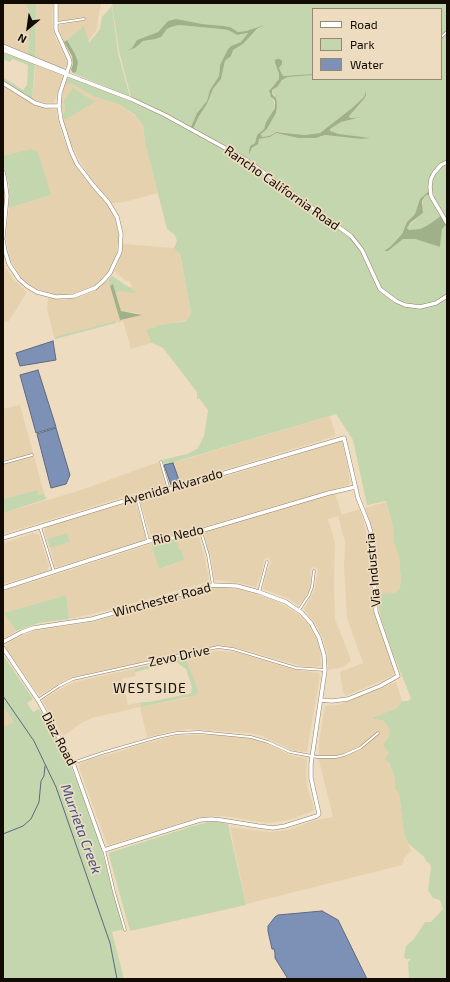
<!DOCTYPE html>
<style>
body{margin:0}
#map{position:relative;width:450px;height:982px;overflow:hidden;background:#eddcc0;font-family:"Exo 2",sans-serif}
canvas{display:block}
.frame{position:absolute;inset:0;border:4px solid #110b04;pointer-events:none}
.legend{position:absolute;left:312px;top:8px;width:130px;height:72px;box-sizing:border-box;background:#eddcc0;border:1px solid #958875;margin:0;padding:5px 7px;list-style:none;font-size:12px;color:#110b04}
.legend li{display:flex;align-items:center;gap:8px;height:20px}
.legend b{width:20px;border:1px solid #958875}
.north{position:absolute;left:8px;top:8px;width:40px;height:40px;-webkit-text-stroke:3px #eddcc0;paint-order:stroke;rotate:209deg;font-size:11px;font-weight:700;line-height:16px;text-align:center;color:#110b04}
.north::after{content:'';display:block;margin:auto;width:14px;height:18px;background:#110b04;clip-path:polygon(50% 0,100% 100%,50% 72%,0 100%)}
</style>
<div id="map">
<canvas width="450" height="982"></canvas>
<div class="frame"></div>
<ul class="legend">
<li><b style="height:5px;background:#fff"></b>Road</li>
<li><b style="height:11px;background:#c4d6ad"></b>Park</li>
<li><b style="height:11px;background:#7d90b6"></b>Water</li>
</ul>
<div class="north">N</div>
</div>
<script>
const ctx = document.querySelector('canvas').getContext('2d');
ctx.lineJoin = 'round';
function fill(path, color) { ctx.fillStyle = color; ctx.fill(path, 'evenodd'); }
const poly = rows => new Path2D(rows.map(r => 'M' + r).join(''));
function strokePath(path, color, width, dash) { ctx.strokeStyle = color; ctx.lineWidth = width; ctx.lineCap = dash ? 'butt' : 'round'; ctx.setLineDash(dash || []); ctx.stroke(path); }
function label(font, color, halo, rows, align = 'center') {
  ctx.font = font + ' "Exo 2",sans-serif'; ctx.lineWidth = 3.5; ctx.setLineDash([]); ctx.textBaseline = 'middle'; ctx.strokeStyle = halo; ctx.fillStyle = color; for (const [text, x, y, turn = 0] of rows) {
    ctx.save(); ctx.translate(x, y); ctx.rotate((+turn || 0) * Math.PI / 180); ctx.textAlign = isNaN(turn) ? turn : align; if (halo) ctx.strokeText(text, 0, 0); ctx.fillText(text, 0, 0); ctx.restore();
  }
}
const built = poly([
 [3,3,25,3,28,6,30,19,29,27,28,54,3,45],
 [33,3,53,3,52,16,53,30,56,40,66,58,67,64,65,68,62,69,35,57,36,4],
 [58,3,101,3,101,6,99,12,97,29,88,42,84,27,64,42,59,28,60,25,82,21,82,18,59,22],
 [36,64,61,74,62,78,54,103,41,102,32,99],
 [68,83,74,85,93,96,120,105,139,119,143,125,144,137,158,193,124,202,112,203,91,179,76,154,69,140,64,122,61,102,65,84],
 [3,86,33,104,56,110,61,132,70,155,83,176,106,203,114,215,119,237,116,255,107,274,90,289,66,295,53,294,42,291,30,285,21,277,10,259,6,237,9,208,51,195,30,149,3,156],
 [123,244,174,248,179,251,191,312,187,320,146,329,151,343,131,349,123,321,118,323,117,321,54,337,47,308,48,298,64,300,80,297,94,291,108,280,120,320,139,313,121,311,111,277,112,276,127,288,132,286,130,282,125,280,114,271,120,259],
 [3,263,12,278,27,292,9,321,3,322],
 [20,405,44,493,39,495,37,490,3,499,3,409],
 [330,416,336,436,180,483,173,463],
 [341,441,343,443,350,482,349,485,179,534,153,538,151,536,140,501,142,497,173,490,174,492,202,484],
 [159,462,166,487,146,490,3,534,3,513,78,491],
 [335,493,342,515,359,509,363,519,369,547,373,608,394,672,392,676,345,696,342,687,340,672,363,663,347,618,344,567,345,542,338,516,328,519,335,542,334,582,335,619,350,657,350,662,343,667,328,670,327,653,323,638,314,622,304,609,314,591,318,571,317,568,313,567,310,570,311,579,309,591,304,600,298,605,287,598,263,589,267,571,271,563,269,558,266,558,264,560,262,571,256,587,239,583,216,580,214,579,212,562,204,534,205,531,210,529],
 [132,500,136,503,146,536,145,540,58,567,55,566,50,548,69,542,67,533,47,539,44,531,46,527],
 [386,502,393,528,394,540,399,557,401,583,399,589,395,593,377,594,374,535,365,508],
 [34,533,39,535,49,566,47,571,3,584,3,543],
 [196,536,199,537,205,559,209,579,207,582,117,608,69,619,66,595,4,613,16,631,3,639,3,590,33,582,151,544,159,569,167,567,185,560,181,549,179,549,176,541],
 [223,587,238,589,276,601,298,614,307,623,316,638,320,650,321,665,318,667,301,666,238,648,223,646,213,647,74,677,60,683,40,695,38,694,6,648,6,644,13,640,33,631,93,622,200,591,213,588],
 [217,651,236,652,296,670,319,673,320,675,307,751,305,752,292,750,262,736,250,733,189,729,168,732,147,737,140,707,92,718,80,724,63,736,43,702,43,700,58,690,75,682,134,669,136,676,122,679,128,705,141,702,143,707,186,698,198,689,185,657],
 [396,682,402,701,397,708,371,718,384,721,390,730,388,739,389,762,395,779,395,789,399,793,404,834,411,851,404,858,402,865,246,904,230,827,270,832,289,830,316,820,333,817,319,761,319,741,325,706,338,705],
 [3,708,14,722,3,727],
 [186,735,216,735,251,738,266,743,290,755,305,758,307,760,306,771,307,787,314,808,313,811,289,820,269,823,222,816,200,817,109,845,107,844,79,767,80,764,91,759,129,749,129,748,174,736]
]);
const green = poly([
 [25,3,36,4,35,57,28,55,29,27,31,19,29,10],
 [112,3,447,3,447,160,441,163,433,171,428,183,429,191,420,199,415,214,407,222,402,234,390,247,392,248,403,239,415,239,440,247,442,229,446,225,447,294,435,302,429,304,415,305,400,302,383,290,377,279,361,245,351,234,252,162,236,151,193,129,199,116,207,104,213,89,221,79,225,61,229,58,233,50,243,44,251,35,261,27,246,31,238,32,230,27,224,26,168,21,158,32,137,40,132,48,128,50,135,48,143,41,161,37,167,29,171,27,179,25,220,29,228,30,237,35,248,33,241,42,231,46,228,49,220,65,219,76,210,90,207,101,197,113,191,127,131,97,119,51],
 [313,9,441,9,441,79,313,79,313,75,288,77,282,80,271,92,275,96,276,113,267,129,261,134,262,137,269,136,273,133,281,132,305,135,320,133,352,108,364,97,364,99,349,116,350,118,360,118,341,122,330,129,329,131,339,134,367,138,361,139,325,135,321,137,298,138,276,133,270,137,259,139,249,153,250,146,255,143,257,135,264,129,266,122,275,108,273,98,269,94,271,88,279,79,279,74,275,63,277,59,280,59,282,61,279,68,283,76,313,74],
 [112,6,118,53,130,97,73,73,76,72,76,56,67,40,84,26,89,43,100,29,102,17],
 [3,51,35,64,32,99,3,80,4,78,23,90,24,89,27,85,28,65,12,59,10,62,3,59],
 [70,77,129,101,168,118,232,153,256,169,353,240,359,248,377,285,384,295,391,300,403,306,422,308,437,304,447,298,447,979,409,979,408,962,411,959,406,959,404,957,406,946,414,939,425,922,431,922,443,909,440,900,433,898,428,890,431,868,430,864,427,862,424,857,408,843,404,834,399,793,395,789,395,779,389,762,385,759,389,753,383,744,388,739,390,730,384,721,371,718,397,708,402,701,408,701,411,698,392,651,381,618,378,603,377,594,395,593,399,589,401,583,399,557,394,542,393,528,386,501,367,505,353,440,336,414,164,465,162,460,187,454,197,449,200,444,204,436,208,410,199,398,197,399,197,392,163,348,152,343,151,343,146,329,156,327,156,326,186,321,190,315,191,312,180,254,174,248,177,241,175,235,167,229,145,142,143,125,141,122,135,115,120,105,93,96,74,85,68,83,65,84,67,79],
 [73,88,95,102,66,119,63,119,65,109,64,101],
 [30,149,38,152,51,195,9,208,9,185,3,163,3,156],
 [447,164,447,220,435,199,431,186,434,175,443,165],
 [429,194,441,216,428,225,420,229,409,230,407,229,408,226,423,213,423,201,425,196],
 [112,276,136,292,136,293,117,291,116,293,113,284,110,286,108,280],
 [116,321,116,323,55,339,54,337],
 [37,490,39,495,44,493,46,499,3,513,3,499],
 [67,533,70,542,50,548,47,539],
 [176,539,179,549,181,549,185,560,159,569,151,544],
 [66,595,69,619,38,623,16,631,4,613],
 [3,655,33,699,27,703,33,712,39,709,48,722,64,751,79,786,102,851,124,929,112,932,124,979,3,979,3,727,14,722,3,708],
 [185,657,198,689,196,695,142,707,141,702,149,702,188,694,191,693,192,687,186,669,176,662,135,672,134,669],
 [208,822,218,822,228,824,246,905,130,931,109,855,109,853,187,828]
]);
const forest = poly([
 [176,19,202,24,224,26,230,27,238,32,246,31,265,25,257,29,243,44,233,50,231,56,225,61,221,79,213,89,207,104,199,116,193,129,191,127,197,113,207,101,210,90,219,76,220,65,228,49,231,46,241,42,248,33,237,35,228,30,220,29,179,25,171,27,167,29,161,37,155,39,143,41,135,48,127,51,132,48,137,40,158,32,168,21],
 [67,40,75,54,78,62,76,72,73,73,71,70,73,64,72,56,64,42],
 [277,59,280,59,282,61,282,64,279,68,283,76,313,74,313,75,288,77,282,80,277,87,272,90,272,94,276,98,277,105,276,113,267,129,261,134,262,137,269,136,276,132,305,135,320,133,352,108,364,97,366,91,366,95,364,99,349,116,350,118,354,118,362,117,341,122,330,129,330,131,339,134,370,138,361,139,325,135,316,138,298,138,276,133,270,137,259,139,258,144,252,148,249,154,249,151,250,146,255,143,257,135,264,129,266,122,275,108,275,101,273,98,271,97,269,91,279,79,279,74,275,63,275,60],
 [429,191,429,194,425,196,422,201,423,213,410,223,407,228,409,230,420,229,428,225,441,216,446,225,442,229,440,247,415,239,403,239,388,251,384,251,390,247,402,234,407,222,415,214,420,199],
 [113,284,121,311,142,315,120,320,110,286]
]);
const water = poly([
 [53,341,56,360,20,366,16,353,53,341],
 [38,370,56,427,36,433,20,375,38,370],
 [56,428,70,475,66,484,51,488,37,434,56,428],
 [173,463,180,483,171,485,164,465,173,463],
 [322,911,338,920,367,979,288,979,275,958,275,953,274,949,272,949,268,931,268,926,275,917,278,915,322,911]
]);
const stream = poly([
 [3,696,34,741,56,787,110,943,117,979],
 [3,834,23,826,31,819,39,802,41,781,44,776,45,766]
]);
const street = poly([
 [57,23,84,19],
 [441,37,447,32],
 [161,462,169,490],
 [3,463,32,455],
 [137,497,148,540],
 [40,527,54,572],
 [201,532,208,555,213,585],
 [259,592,267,562],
 [299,610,309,595,312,587,314,571],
 [38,700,59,686,73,679,218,647,233,649,296,668,325,670],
 [73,763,102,753,158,737,177,733,199,732,251,737,268,742,290,752,317,757,336,757,344,755,360,748,378,733],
 [104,850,114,892,125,930]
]);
const secondary = poly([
 [3,46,64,71,67,73],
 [3,50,131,99,165,115,245,159,351,236,362,250,380,289,396,301,405,305,420,307,436,303,447,296],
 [3,83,35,103,45,106,59,106],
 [447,162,441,165,434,173,431,179,430,187,431,196,447,223],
 [3,172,5,181,7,196,3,237],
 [3,240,5,251,9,264,19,279,27,286,37,292,56,297,74,296,95,288,103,281,110,273,120,252,121,234,117,217,108,202,93,185,77,164,71,151,61,120,59,106,60,93,70,63,69,59,56,30,56,3],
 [3,538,137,497,167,490,344,438,358,498,368,523,372,536,376,612,398,676,380,686,348,699,332,701,321,700],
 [3,588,149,541,180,537,329,493,355,487],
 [3,642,22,632,33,628,92,619,213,585,237,586,259,592,286,602,302,613,311,623,319,638,324,655,325,670,311,764,311,778,319,814,317,816,285,826,273,828,258,826,221,820,211,819,200,820,104,850,73,763,38,700,3,648]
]);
const streetNames = [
 ["Rancho California Road",282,188,35],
 ["Avenida Alvarado",173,487,-16],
 ["Rio Nedo",178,535,-13],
 ["Via Industria",373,570,-95],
 ["Winchester Road",162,600,-15],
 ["Zevo Drive",179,656,-12],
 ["Diaz Road",59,739,62]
];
const neighbourhoodNames = [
 ["WESTSIDE",150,688]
];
const waterNames = [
 ["Murrieta Creek",81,829,70]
];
fill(built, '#e6d1ae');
fill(green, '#c4d6ad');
fill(forest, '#9fb188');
fill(water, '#7d90b6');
strokePath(water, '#5d6881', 1);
strokePath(stream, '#5d6881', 1);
strokePath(street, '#918268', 3);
strokePath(secondary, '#918268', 4.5);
strokePath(street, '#fff', 2);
strokePath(secondary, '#fff', 3.5);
label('13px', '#110b04', '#eddcc0', streetNames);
ctx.letterSpacing = '1px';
label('14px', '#110b04', '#eddcc0', neighbourhoodNames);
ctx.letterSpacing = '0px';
label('italic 14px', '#395186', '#eddcc0', waterNames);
</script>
